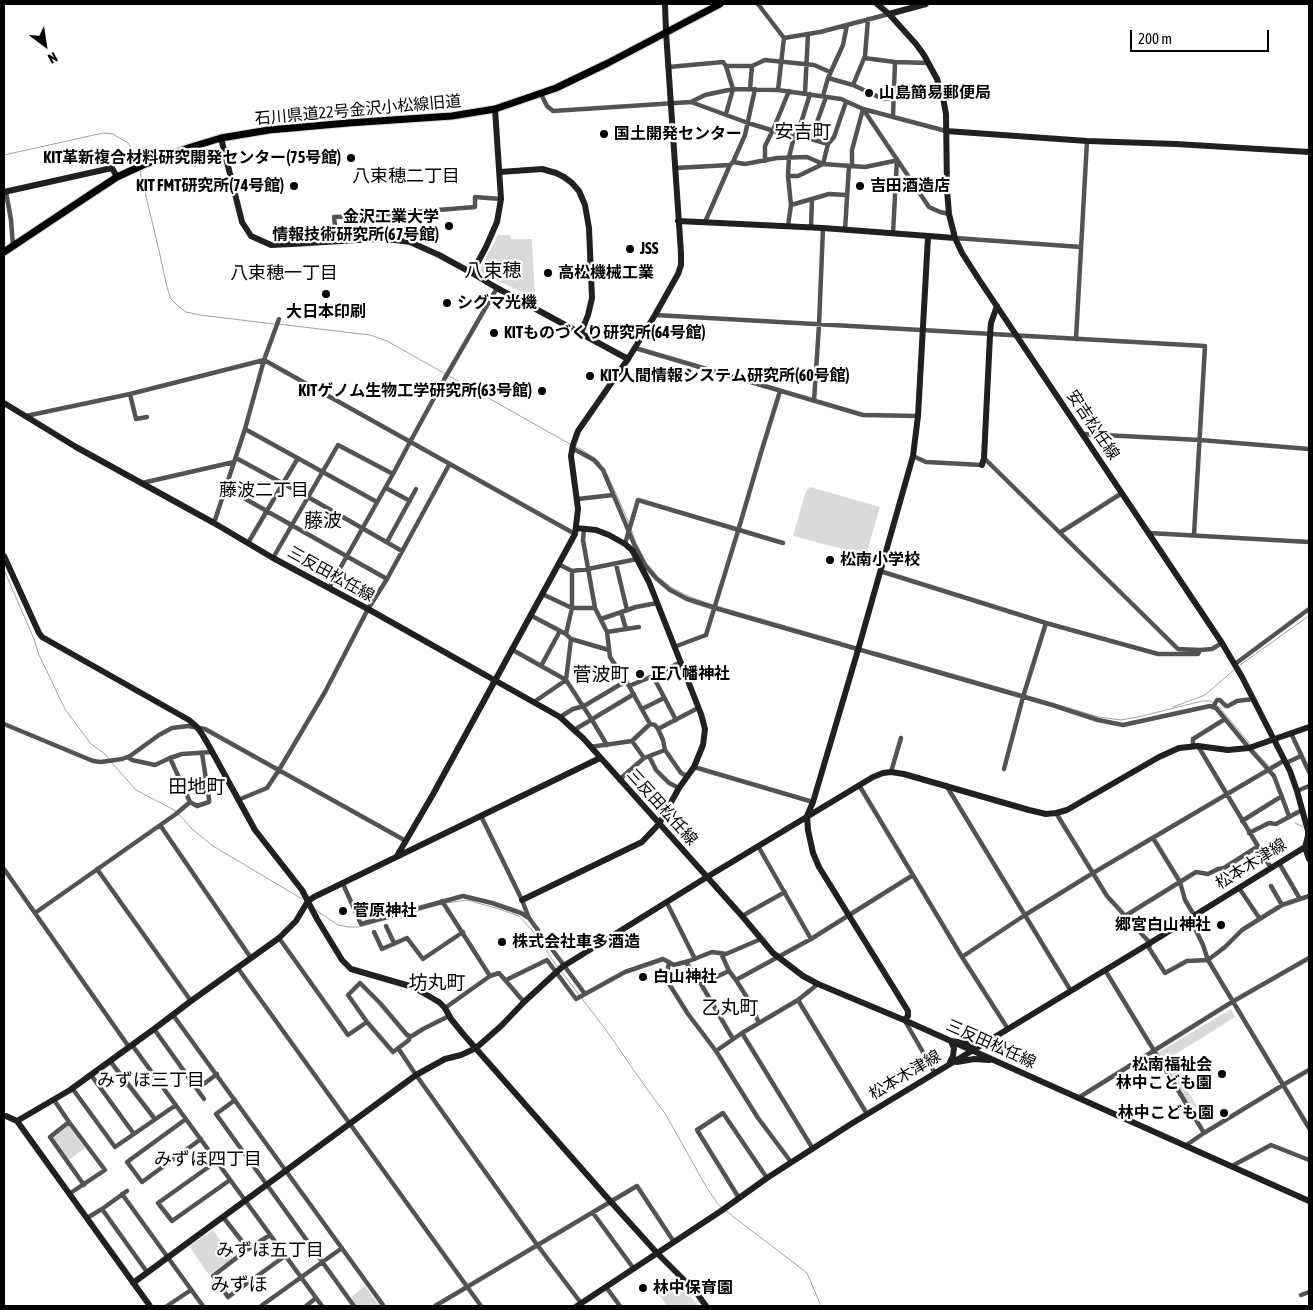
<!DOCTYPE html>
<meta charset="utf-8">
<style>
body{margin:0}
#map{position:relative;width:1313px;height:1310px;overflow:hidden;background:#fff;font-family:"Asap Condensed",sans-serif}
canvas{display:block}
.frame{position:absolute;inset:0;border:5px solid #000;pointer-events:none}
.north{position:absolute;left:20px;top:20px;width:50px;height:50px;-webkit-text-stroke:4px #fff;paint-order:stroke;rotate:149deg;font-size:14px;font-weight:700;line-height:20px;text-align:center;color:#000}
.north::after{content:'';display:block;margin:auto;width:18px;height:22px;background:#000;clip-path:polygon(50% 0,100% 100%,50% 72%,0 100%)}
.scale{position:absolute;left:1130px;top:30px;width:139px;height:22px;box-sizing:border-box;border:2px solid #000;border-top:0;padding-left:6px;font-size:15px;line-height:18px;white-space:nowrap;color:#000;-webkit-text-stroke:4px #fff;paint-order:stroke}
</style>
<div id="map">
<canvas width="1313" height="1310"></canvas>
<div class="frame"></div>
<div class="north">N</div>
<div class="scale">200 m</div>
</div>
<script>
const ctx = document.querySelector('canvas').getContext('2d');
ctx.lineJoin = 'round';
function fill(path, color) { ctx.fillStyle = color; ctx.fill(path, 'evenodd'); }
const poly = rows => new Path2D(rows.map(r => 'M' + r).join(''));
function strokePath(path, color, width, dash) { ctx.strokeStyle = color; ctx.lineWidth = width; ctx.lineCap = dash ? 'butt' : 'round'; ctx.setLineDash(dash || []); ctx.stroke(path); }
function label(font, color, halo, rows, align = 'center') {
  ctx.font = font + ' "Asap Condensed","Noto Sans JP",sans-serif'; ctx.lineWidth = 4.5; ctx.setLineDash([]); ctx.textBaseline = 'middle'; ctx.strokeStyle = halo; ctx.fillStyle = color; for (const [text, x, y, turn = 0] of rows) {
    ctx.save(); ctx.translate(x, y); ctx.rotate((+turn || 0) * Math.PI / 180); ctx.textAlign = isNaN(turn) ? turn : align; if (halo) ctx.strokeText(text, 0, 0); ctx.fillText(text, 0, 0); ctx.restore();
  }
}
const green = poly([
 [498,235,510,235,511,239,532,239,535,299,479,271],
 [810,487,880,507,866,555,793,536,806,491],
 [1231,1009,1235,1017,1168,1059,1197,1106,1192,1110,1157,1053],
 [69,1125,85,1148,69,1160,53,1137],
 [213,1230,233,1258,209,1275,189,1246],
 [673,1278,699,1306,667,1306,656,1290],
 [365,1286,379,1305,377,1306,357,1306,351,1297]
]);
const stream = poly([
 [4,155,103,133,113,134,128,143,135,152,138,164],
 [140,171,160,255,167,287,171,299,179,307,186,312,200,315,274,324],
 [278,324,370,335,387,341,570,444],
 [576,446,596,459,600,463],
 [604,468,614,489,629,523],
 [631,529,636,543,647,564,658,577,672,588,688,596,713,605,841,642],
 [4,570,34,639,39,655,65,709,91,744,105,754,109,759],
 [876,652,1022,694],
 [1240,665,1309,616],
 [1025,695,1099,717,1121,720,1138,717,1202,701,1210,701,1213,703],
 [1216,705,1220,708,1251,745],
 [1173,707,1205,695,1234,670],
 [1253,749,1268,765],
 [111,762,136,790,176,811,193,830,213,846,302,899],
 [1295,823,1303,827],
 [446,903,467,900,499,909,519,916,532,930,558,968],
 [316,910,338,925,348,927,359,927,442,904],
 [561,971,606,1030,642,1082,666,1115,707,1188,718,1204,721,1207],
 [726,1211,807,1273,821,1306]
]);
const street = poly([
 [758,4,784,38,778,90],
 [784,38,820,32,889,14],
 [864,58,895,62,929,63],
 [669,67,723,62,726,66,752,66,765,60,814,65,830,72],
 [828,78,853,85,883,99,894,98],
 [853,85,865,56,868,19],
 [750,89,752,66],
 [805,93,808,34],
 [541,94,547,106,553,111,691,102,705,95,733,89,778,90,841,99,863,109,946,131],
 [823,96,828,78,843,45,847,25],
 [691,102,748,123,794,137,811,139,828,144],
 [863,109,929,207,940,212,949,214],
 [726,114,733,89,726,66],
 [893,116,895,62],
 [811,139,826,97],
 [765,161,765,146,773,130,789,91],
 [733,162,745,164,777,158,807,157,823,164,865,167,894,161,897,159],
 [852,166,852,150,863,109],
 [675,168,730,165],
 [788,176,798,176,823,164,828,144,834,137,846,102],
 [6,192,11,220,13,246],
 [791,205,829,194,847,195],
 [705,222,730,165,733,162,745,135,755,89],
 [788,226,791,205,788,176,789,157,794,137,801,123,810,94],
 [811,227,812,199],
 [845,230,849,166],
 [893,233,897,159],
 [955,238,1081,247],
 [337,242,334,217,377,215,475,207,475,197,501,199],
 [655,315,1205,346,1194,535],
 [1076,339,1087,141],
 [635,348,863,415,918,416],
 [130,394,136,419,147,417],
 [814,401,819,325,823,228],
 [26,416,130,394,264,360,575,534],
 [245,429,377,502],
 [1083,434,1200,440,1309,449],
 [572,448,594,460,603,470,634,544,645,565,656,578,670,590,687,599,715,608,1052,705,1098,720,1123,725,1210,706,1216,708,1249,748,1274,776,1289,816],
 [913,456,926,462,982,465],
 [236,458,308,497,402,551],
 [984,458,1178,649,1200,650,1212,649,1222,643],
 [142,483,234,462],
 [226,488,387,579],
 [386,488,410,501],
 [578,499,613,495],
 [214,523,245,429,264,360,279,319],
 [584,529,583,540,595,608,607,632,610,657,629,686,650,724,655,725,658,729,663,740,665,750,681,773,687,776],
 [1061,532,1122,493],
 [1149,533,1309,542],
 [387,542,416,489],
 [248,543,298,458],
 [625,544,638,500,783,543],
 [273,558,338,445,393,474],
 [558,564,572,571,588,569,637,559],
 [616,564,627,610],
 [572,571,572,608,566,634,571,639,566,680,592,720,607,745],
 [880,571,1046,623,1158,654,1198,654,1200,650],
 [329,588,393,474,410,442,445,378,497,288],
 [542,594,572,608,595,608],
 [621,612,626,629,639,627],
 [530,615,566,634],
 [601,619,636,607,657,603],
 [607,632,626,629],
 [571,639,609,650],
 [674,647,706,635,738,531,760,456,780,391],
 [511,649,566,680,534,702],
 [1235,664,1309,609],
 [541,666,560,631],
 [653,676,676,720],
 [629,686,653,676,681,662],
 [1213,707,1217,700,1220,700,1226,706,1228,706,1237,701,1253,699],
 [642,709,664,698],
 [560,717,573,709,584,706,626,681],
 [4,724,93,761,101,762,122,759,130,756,159,735,172,728,188,726,205,729,406,841],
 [658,729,698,708],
 [574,730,634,694],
 [1291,733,1309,772],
 [632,741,644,758],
 [1198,746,1271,868],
 [590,747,632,741,650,724],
 [1193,747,1193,739,1225,719],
 [649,756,656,770,669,783,679,788],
 [170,758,182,754,212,752],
 [1286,763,1301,756],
 [694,767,813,802],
 [1004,769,1023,697,1046,623],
 [891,772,901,738],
 [619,780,644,758,665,750],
 [859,785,962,957,1008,1029],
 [946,785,1071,991],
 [1297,791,1309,786],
 [238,800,267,788,279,770,325,692,368,609,387,579,449,465],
 [190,802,197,806,209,802,209,799,202,753],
 [1056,813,1107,896,1150,943,1149,948,1165,973,1187,961,1208,960,1225,947,1242,930,1282,905,1309,896],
 [481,816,522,900,529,918,585,994],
 [1242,821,1282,796],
 [160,825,251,958],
 [1249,833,1269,823,1276,824,1302,810],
 [1153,838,1180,882,1185,900,1194,915],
 [758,846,811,939],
 [1279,863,1289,880,1300,899],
 [4,869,129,1047],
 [97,869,191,1001],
 [343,884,361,924,463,896,492,903,521,913,529,918],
 [1271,886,1282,905],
 [1239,888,1260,919],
 [442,901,490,976],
 [667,903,695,959],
 [35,913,176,814,190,802,170,758,155,765,132,760,128,757],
 [742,916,785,892],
 [1125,916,1196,872,1208,874,1218,869,1224,868,1257,847],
 [1190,918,1203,945,1208,960,1309,1128],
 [386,926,394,943],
 [374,932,382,949,407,938,423,959,463,932],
 [279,938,348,1035,367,1022],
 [721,953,729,971,736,980,748,999,759,1023],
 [962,957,1025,915,1093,873,1285,760],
 [669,962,666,979,688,1014,716,1051],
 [686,962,698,981,701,984,733,1039],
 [237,967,481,1306],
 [1105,970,1204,1133],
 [506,980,547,960,576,999,625,972,663,959,674,965,689,961,712,952,726,954,761,939],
 [736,980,811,939,913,875],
 [701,984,729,971],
 [798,1000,867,1114],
 [445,1008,490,976,499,973,524,1002],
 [173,1015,383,1305,381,1306],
 [905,1021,935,1073],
 [154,1029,204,1099],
 [742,1033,813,1149],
 [410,1036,409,1040,393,1052,367,1022,348,995,360,983,380,1003,407,1035,410,1036,412,1036,423,1029,449,1016],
 [132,1045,322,1306],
 [398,1048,416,1075,466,1145,538,1246,581,1303],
 [110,1061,155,1119],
 [91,1075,134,1134],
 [72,1088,115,1147,176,1105],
 [197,1089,217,1074],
 [1078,1098,1232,1002,1309,958],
 [54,1100,69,1122,105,1170,69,1194],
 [235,1100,216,1114,354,1306],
 [186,1119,127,1162,142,1182,201,1139],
 [69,1122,50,1137,84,1185],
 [1185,1146,1204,1133,1283,1085,1309,1070],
 [217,1161,158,1203,172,1221,230,1180],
 [791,1162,758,1118,716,1051,742,1033,798,1000,818,984],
 [1232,1166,1271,1145,1309,1160],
 [122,1194,203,1306],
 [739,1198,697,1130,723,1113,767,1178],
 [102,1209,147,1272],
 [593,1213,634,1269],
 [223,1217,248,1249],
 [87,1218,102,1209,127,1191],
 [270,1235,248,1249,213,1276,228,1297,285,1256],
 [606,1287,620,1306],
 [1301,1295,1309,1292],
 [167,1306,191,1290],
 [261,1306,342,1248],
 [306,1306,316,1298],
 [435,1306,637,1186,674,1242]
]);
const secondary = poly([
 [877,4,889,14,916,44,924,55,937,79,943,98,946,114,947,190,949,214,955,238,962,253,980,281,1222,643,1242,677,1290,771,1297,791,1308,831,1308,836,1305,847,1309,859],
 [889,14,926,4],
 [946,131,1087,141,1176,144,1309,152],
 [221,138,242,222,251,236,271,245,292,244,374,239,395,240,410,242,439,255,472,273,486,247,497,222,501,199,495,109],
 [500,172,542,169,556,173,564,177,572,183,579,191,585,205,589,228,592,298,588,315,581,333],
 [4,192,112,168,117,177],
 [678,221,823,228,955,238],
 [472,273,497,288,628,359],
 [4,403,76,447,214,523,273,558,368,609,560,717,574,730,583,738,742,916,773,953,803,976,818,984,904,1020,1309,1201],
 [982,465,984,458,990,335,991,323,997,306],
 [4,556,39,633,42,637,189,720,197,727,202,734,209,746,255,830,302,890,317,919,342,960,351,969,413,987,439,1002,445,1008,451,1019,464,1035,611,1202,657,1253,696,1292,706,1306],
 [397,856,432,796,575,534,578,509,571,456,573,445,578,431,628,359,655,315,678,274,681,265,681,253,666,32,665,4],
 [522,900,642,842,659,824,679,788,694,767,703,745,705,729,701,714,649,582,637,559,632,550,625,544,609,535,596,530,576,528],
 [904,1020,908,1016,908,1011,819,867,813,853,808,830,807,816,813,802,858,650,913,456,918,416,928,237],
 [950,1062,953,1056,954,1048,951,1041,971,1044,982,1043],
 [957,1062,974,1059,989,1060],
 [4,1116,6,1116,17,1121,150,1306],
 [17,1121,70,1090,154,1029,191,1001,279,938,296,921,308,901,314,897,600,758],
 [133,1283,416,1075,445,1059,461,1055,476,1048,501,1026,524,1002,562,967,707,877,873,777,883,773,891,772,904,774,1029,810,1046,814,1056,813,1067,810,1159,757,1179,748,1198,746,1228,750,1249,748,1309,727],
 [577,1306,721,1211,767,1178,851,1124,1150,943,1305,847]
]);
const primary = poly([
 [4,252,85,198,117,177,143,165,188,148,221,138,269,130,348,123,452,116,495,109,556,88,608,63,720,4]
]);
const markers = [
 [869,93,5,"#000"],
 [604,134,5,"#000"],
 [351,158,5,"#000"],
 [294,186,5,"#000"],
 [860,186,5,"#000"],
 [449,226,5,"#000"],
 [630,249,5,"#000"],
 [548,273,5,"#000"],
 [326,294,5,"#000"],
 [447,303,5,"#000"],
 [494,333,5,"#000"],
 [590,376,5,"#000"],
 [542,391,5,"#000"],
 [830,560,5,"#000"],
 [640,674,5,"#000"],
 [343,911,5,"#000"],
 [1221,925,5,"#000"],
 [502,942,5,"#000"],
 [643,977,5,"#000"],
 [1222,1074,5,"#000"],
 [1224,1113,5,"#000"],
 [643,1288,5,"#000"]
];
const poiNames = [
 ["山島簡易郵便局",879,93],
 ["国土開発センター",614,134],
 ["KIT革新複合材料研究開発センター(75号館)",341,158,"right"],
 ["KIT FMT研究所(74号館)",284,186,"right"],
 ["吉田酒造店",870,186],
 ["金沢工業大学",439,217,"right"],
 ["情報技術研究所(67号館)",439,235,"right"],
 ["JSS",640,249],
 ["高松機械工業",558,273],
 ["シグマ光機",457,303],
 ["大日本印刷",326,312,"center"],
 ["KITものづくり研究所(64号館)",504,333],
 ["KIT人間情報システム研究所(60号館)",600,376],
 ["KITゲノム生物工学研究所(63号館)",532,391,"right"],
 ["松南小学校",840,560],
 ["正八幡神社",650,674],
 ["菅原神社",353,911],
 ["郷宮白山神社",1211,925,"right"],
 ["株式会社車多酒造",512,942],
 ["白山神社",653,977],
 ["松南福祉会",1212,1065,"right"],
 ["林中こども園",1212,1083,"right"],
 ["林中こども園",1214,1113,"right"],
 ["林中保育園",653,1288]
];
const streetNames = [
 ["石川県道22号金沢小松線旧道",358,110,-5],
 ["安吉松任線",1093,425,56],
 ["三反田松任線",331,574,29],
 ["三反田松任線",662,807,48],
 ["松本木津線",1251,864,-32],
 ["三反田松任線",991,1044,24],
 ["松本木津線",905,1075,-31]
];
const neighbourhoodNames = [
 ["八束穂二丁目",406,176],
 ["八束穂一丁目",284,273],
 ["藤波二丁目",264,490],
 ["みずほ三丁目",151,1080],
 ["みずほ四丁目",208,1159],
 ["みずほ五丁目",270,1250]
];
const quarterNames = [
 ["安吉町",803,132],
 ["八束穂",493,271],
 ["藤波",323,521],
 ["菅波町",601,675],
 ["田地町",197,787],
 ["坊丸町",437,983],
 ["乙丸町",730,1008],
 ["みずほ",239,1285]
];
fill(green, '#dadada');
strokePath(stream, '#a1a1a1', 1);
strokePath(primary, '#dbdbdb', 9);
strokePath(street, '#535353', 4.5);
strokePath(secondary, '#202020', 6);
strokePath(primary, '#000', 7);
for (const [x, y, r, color] of markers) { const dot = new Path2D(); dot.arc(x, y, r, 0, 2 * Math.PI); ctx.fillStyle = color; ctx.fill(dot); strokePath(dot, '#fff', 2); }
label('bold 16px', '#000', '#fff', poiNames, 'left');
label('16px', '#000', '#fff', streetNames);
label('18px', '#000', '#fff', neighbourhoodNames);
label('19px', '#000', '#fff', quarterNames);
</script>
